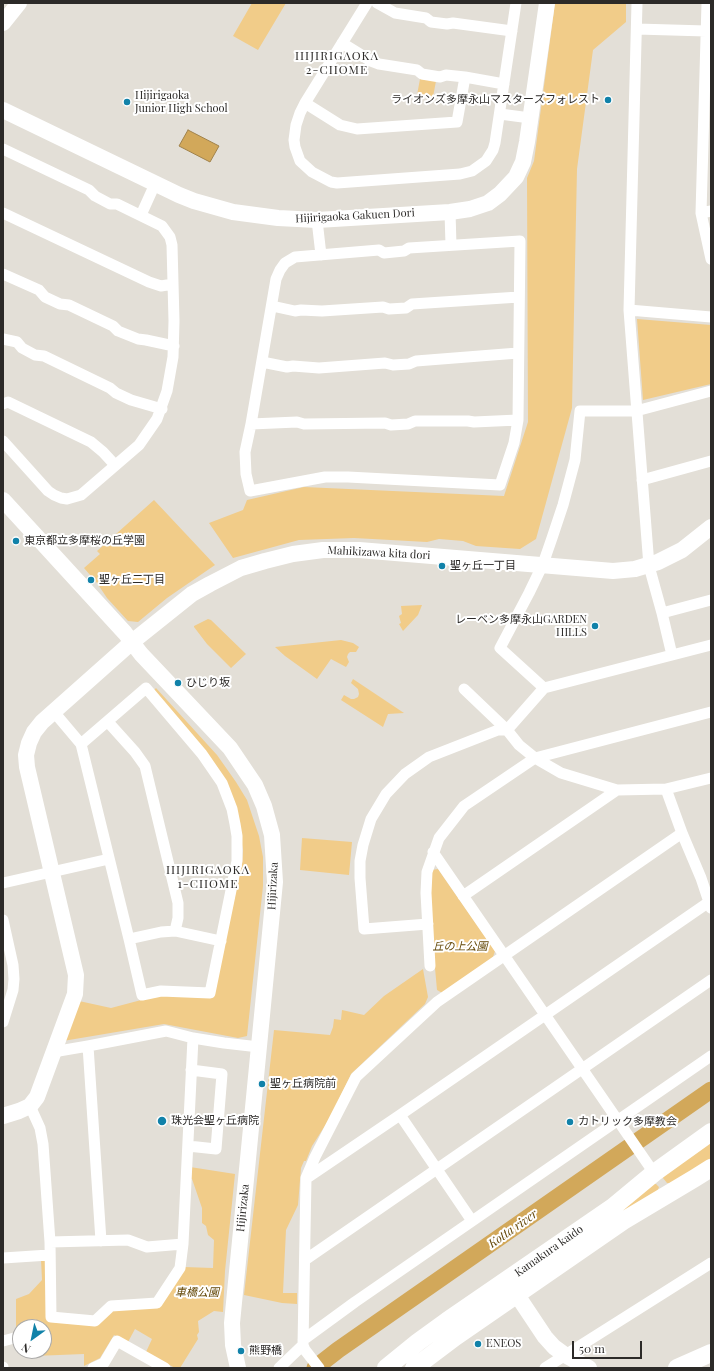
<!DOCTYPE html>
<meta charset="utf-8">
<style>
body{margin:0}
#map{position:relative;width:714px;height:1371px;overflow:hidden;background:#e3dfd7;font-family:"Playfair Display",serif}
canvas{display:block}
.frame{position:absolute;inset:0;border:4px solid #2c2a28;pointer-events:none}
.north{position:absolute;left:12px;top:1319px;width:40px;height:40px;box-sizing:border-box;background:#fff;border:1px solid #abaaa9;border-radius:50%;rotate:213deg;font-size:11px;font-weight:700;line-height:16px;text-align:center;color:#2c2a28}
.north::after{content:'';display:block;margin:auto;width:14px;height:18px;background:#1182a9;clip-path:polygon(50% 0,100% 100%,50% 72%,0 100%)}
.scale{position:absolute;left:572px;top:1341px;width:70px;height:18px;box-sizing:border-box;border:2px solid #2c2a28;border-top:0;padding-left:5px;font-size:12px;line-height:14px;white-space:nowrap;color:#2c2a28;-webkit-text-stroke:3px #fff;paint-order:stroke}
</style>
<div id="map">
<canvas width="714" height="1371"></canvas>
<div class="frame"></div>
<div class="north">N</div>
<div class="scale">50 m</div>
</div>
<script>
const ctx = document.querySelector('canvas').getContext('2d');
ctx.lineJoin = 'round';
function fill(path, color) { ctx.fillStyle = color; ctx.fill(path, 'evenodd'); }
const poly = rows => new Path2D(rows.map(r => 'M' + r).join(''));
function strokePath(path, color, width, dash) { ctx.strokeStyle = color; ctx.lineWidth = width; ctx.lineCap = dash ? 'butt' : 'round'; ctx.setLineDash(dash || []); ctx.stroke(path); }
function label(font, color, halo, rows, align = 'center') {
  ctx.font = font + ' "Playfair Display","Noto Sans JP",serif'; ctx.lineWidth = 4; ctx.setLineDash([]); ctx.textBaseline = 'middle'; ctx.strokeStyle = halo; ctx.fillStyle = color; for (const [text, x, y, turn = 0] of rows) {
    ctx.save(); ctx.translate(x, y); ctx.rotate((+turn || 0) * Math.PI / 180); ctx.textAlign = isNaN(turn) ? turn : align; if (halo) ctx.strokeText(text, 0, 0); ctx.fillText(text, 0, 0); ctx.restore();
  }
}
const green = poly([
 [252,3,286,3,258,50,233,36],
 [555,3,626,3,626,22,593,50,577,169,572,408,536,539,520,549,476,546,463,541,439,539,427,542,354,538,299,540,233,558,209,523,243,510,247,500,304,487,504,496,528,422,527,178,534,161],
 [420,79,436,81,433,97,417,95],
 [637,319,711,325,711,384,643,400],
 [154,500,215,565,167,598,138,622,128,621,107,598,97,583,84,568,100,554,97,551],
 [422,605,418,615,403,631,399,624,401,623,399,616,402,614,401,606],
 [208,619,211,620,246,654,231,668,207,644,194,627,194,626],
 [341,640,353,643,359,647,356,652,350,652,348,654,347,657,349,662,346,667,331,659,317,679,285,656,275,647],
 [353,679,404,713,388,714,383,727,341,700,344,695,351,699,354,699,358,697,359,694,358,689,351,683],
 [156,688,217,755,236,782,247,800,259,836,263,857,263,886,247,1036,238,1038,164,1024,63,1041,79,1001,111,1008,160,995,213,998,242,863,243,850,236,811,154,690],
 [302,838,352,842,349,875,300,870],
 [438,869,495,951,493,957,444,994,437,990,428,891,431,870],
 [423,969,428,997,425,1004,351,1074,330,1118,312,1146,306,1161,304,1161,301,1168,298,1205,286,1230,283,1293,297,1293,297,1304,282,1303,244,1295,274,1030,330,1035,333,1027,334,1019,341,1020,342,1010,364,1015,384,996],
 [711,1139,711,1158,672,1183,667,1183,663,1178,664,1173],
 [190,1167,235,1174,225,1271,223,1312,214,1311,198,1321,199,1332,197,1335,198,1339,180,1368,175,1368,146,1352,152,1339,135,1329,128,1342,114,1335,100,1358,84,1366,84,1354,34,1356,30,1351,44,1351,44,1327,20,1327,20,1336,16,1333,16,1299,29,1294,42,1280,41,1260,43,1259,46,1262,47,1321,97,1325,112,1310,157,1307,184,1267,213,1268,214,1240,208,1235,206,1226,202,1223,202,1208,192,1179,188,1178],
 [651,1184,656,1184,659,1187,657,1192,517,1279]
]);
const water = poly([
 [188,130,219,146,210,162,179,146,188,130]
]);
const river = poly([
 [315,1368,338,1350,711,1090]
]);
const street = poly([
 [367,3,305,103,300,113,296,125,294,140,295,147,300,161,312,172,331,182,337,183,460,174,472,171,486,161,493,150,495,143,516,3],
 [377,3,395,13,426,18,431,22,447,24,453,23,512,31],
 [637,3,629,310,649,566,662,613,672,655],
 [707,3,701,213,711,259],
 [637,29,706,31],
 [342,43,371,61,379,64,417,70,422,74,440,77,446,75,465,77,504,84],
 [305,103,340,125,357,129,457,122,465,77],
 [500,114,530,118],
 [3,149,89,190,95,196,110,204,117,204,162,226,170,237,172,245,174,321,173,357,167,391,157,419,139,445,81,495,67,499,61,498,54,495,48,491,3,441],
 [450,212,451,245],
 [3,213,149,282,161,286,173,284],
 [701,213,711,211],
 [141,215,155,184],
 [317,220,321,255],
 [520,241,518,420,514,443,500,485,348,477,325,477,250,491,246,474,245,452,251,424,276,279,280,270,285,263,295,257,379,250,384,253,404,251,409,248,520,241],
 [3,274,39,290,45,297,60,304,69,305,113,326,118,331,138,339,146,340,174,346],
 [272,306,295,311,301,310,322,311,383,307,389,309,406,308,412,304,519,297],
 [629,310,711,317],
 [3,339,17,342,22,348,35,355,44,356,110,388,116,393,131,400,162,409],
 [262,362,287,367,293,366,319,368,385,363,393,365,409,364,416,361,518,353],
 [711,391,636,411,580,411,575,460,563,505,552,538,543,564,529,593,500,648,544,688,711,645],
 [3,404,8,402,91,442,103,452,115,465],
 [251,424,297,422,304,424,385,423,391,425,408,424,415,421,468,421,474,422,518,420],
 [642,480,711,461],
 [662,613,711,600],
 [464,689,507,730,519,745,535,758,561,773,617,790,666,789,711,778],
 [54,712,81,744,129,939,142,995,161,991,210,993,237,861,237,836,235,824,232,809,222,783,202,754,146,688,81,744],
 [108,722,135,752,145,766,178,903,178,918,175,931],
 [666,789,682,833,701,878,711,908],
 [433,852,654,1173],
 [3,883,109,859],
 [463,896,617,790],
 [3,920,13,965,14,979,13,990,3,1022],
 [428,924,364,929,360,878,360,861,363,845,371,819,386,794,405,774,429,757,498,730,507,730,544,688],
 [129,939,161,932,175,931,221,941],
 [430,966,426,893,427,872,439,838,464,806,535,758,711,712],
 [88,1046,101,1241],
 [53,1052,88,1046,166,1031,193,1038,224,1043,259,1047],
 [30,1106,40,1128,43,1144,50,1242,51,1317,95,1321,111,1306,157,1303,180,1268,183,1244,193,1038],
 [400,1115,472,1221],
 [188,1146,216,1149,222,1074,191,1070],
 [307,1178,400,1115,709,902],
 [50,1242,128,1240,147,1247,183,1244],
 [3,1258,49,1255],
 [305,1260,711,980],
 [303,1340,355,1302,711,1056],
 [3,1341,18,1337],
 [3,1367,3,1368],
 [93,1368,104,1363,117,1341,165,1368],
 [279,1368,303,1345],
 [319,1368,305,1350,303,1345,306,1178,315,1157,356,1077,437,1002,682,833],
 [545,1368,711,1263]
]);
const secondary = poly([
 [3,23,19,3],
 [3,110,179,195,194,201,233,212,278,218,317,220,450,212,470,209,488,203,500,194,516,177,523,162,527,142,547,3],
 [3,500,125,633,141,654,230,748,255,785,264,806,272,835,275,882,232,1323,233,1345,238,1368],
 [3,1116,19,1111,30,1106,37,1097,75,994,76,975,27,767,26,755,29,743,34,732,42,722,132,642,192,594,210,584,241,568,265,561,293,554,323,550,359,550,613,571,635,569,658,562,682,550,711,527],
 [517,1295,545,1337,554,1347,565,1355,589,1368]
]);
const primary = poly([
 [386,1368,418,1342,447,1321,613,1207,654,1173,711,1132],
 [414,1368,455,1337,623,1221,695,1178,711,1168],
 [677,1368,711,1353]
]);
const markers = [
 [608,100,4,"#1182a9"],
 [127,102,4,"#1182a9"],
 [16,541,4,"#1182a9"],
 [442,566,4,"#1182a9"],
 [91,580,4,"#1182a9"],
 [595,626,4,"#1182a9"],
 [178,683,4,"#1182a9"],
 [262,1084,4,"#1182a9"],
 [162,1121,5,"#1182a9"],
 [570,1122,4,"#1182a9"],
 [478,1344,4,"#1182a9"],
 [241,1351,4,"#1182a9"]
];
const poiNames = [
 ["Hijirigaoka",135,96],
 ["Junior High School",135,109],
 ["ライオンズ多摩永山マスターズフォレスト",600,100,"right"],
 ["東京都立多摩桜の丘学園",24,541],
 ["聖ヶ丘一丁目",450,566],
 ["聖ヶ丘二丁目",99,580],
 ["レーベン多摩永山GARDEN",587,620,"right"],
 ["HILLS",587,633,"right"],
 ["ひじり坂",186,683],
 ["聖ヶ丘病院前",270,1084],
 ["珠光会聖ヶ丘病院",171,1121],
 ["カトリック多摩教会",578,1122],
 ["ENEOS",486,1344],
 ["熊野橋",249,1351]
];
const streetNames = [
 ["Hijirigaoka Gakuen Dori",355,216,-3],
 ["Mahikizawa kita dori",379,553,3],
 ["Hijirizaka",273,886,-87],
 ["Hijirizaka",243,1208,-84],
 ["Kamakura kaido",549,1251,-35]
];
const parkNames = [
 ["丘の上公園",460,947],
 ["車橋公園",197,1293]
];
const neighbourhoodNames = [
 ["HIJIRIGAOKA",337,56],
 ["2-CHOME",337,70],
 ["HIJIRIGAOKA",208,870],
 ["1-CHOME",208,884]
];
const waterNames = [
 ["Kotta river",513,1229,-35]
];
fill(green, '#f1cc89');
fill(water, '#d2a85a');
strokePath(water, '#a0824b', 1);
strokePath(river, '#d2a85a', 17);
strokePath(street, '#fff', 11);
strokePath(secondary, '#fff', 16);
strokePath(primary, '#fff', 18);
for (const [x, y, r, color] of markers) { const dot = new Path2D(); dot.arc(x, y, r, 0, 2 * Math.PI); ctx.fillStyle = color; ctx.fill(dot); strokePath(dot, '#fff', 1.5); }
label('11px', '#2c2a28', '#fff', poiNames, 'left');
label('11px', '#2c2a28', '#fff', streetNames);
label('italic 11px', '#644807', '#fff', parkNames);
ctx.letterSpacing = '1px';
label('12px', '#2c2a28', '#fff', neighbourhoodNames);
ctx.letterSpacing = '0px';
label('italic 12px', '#644707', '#fff', waterNames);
</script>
